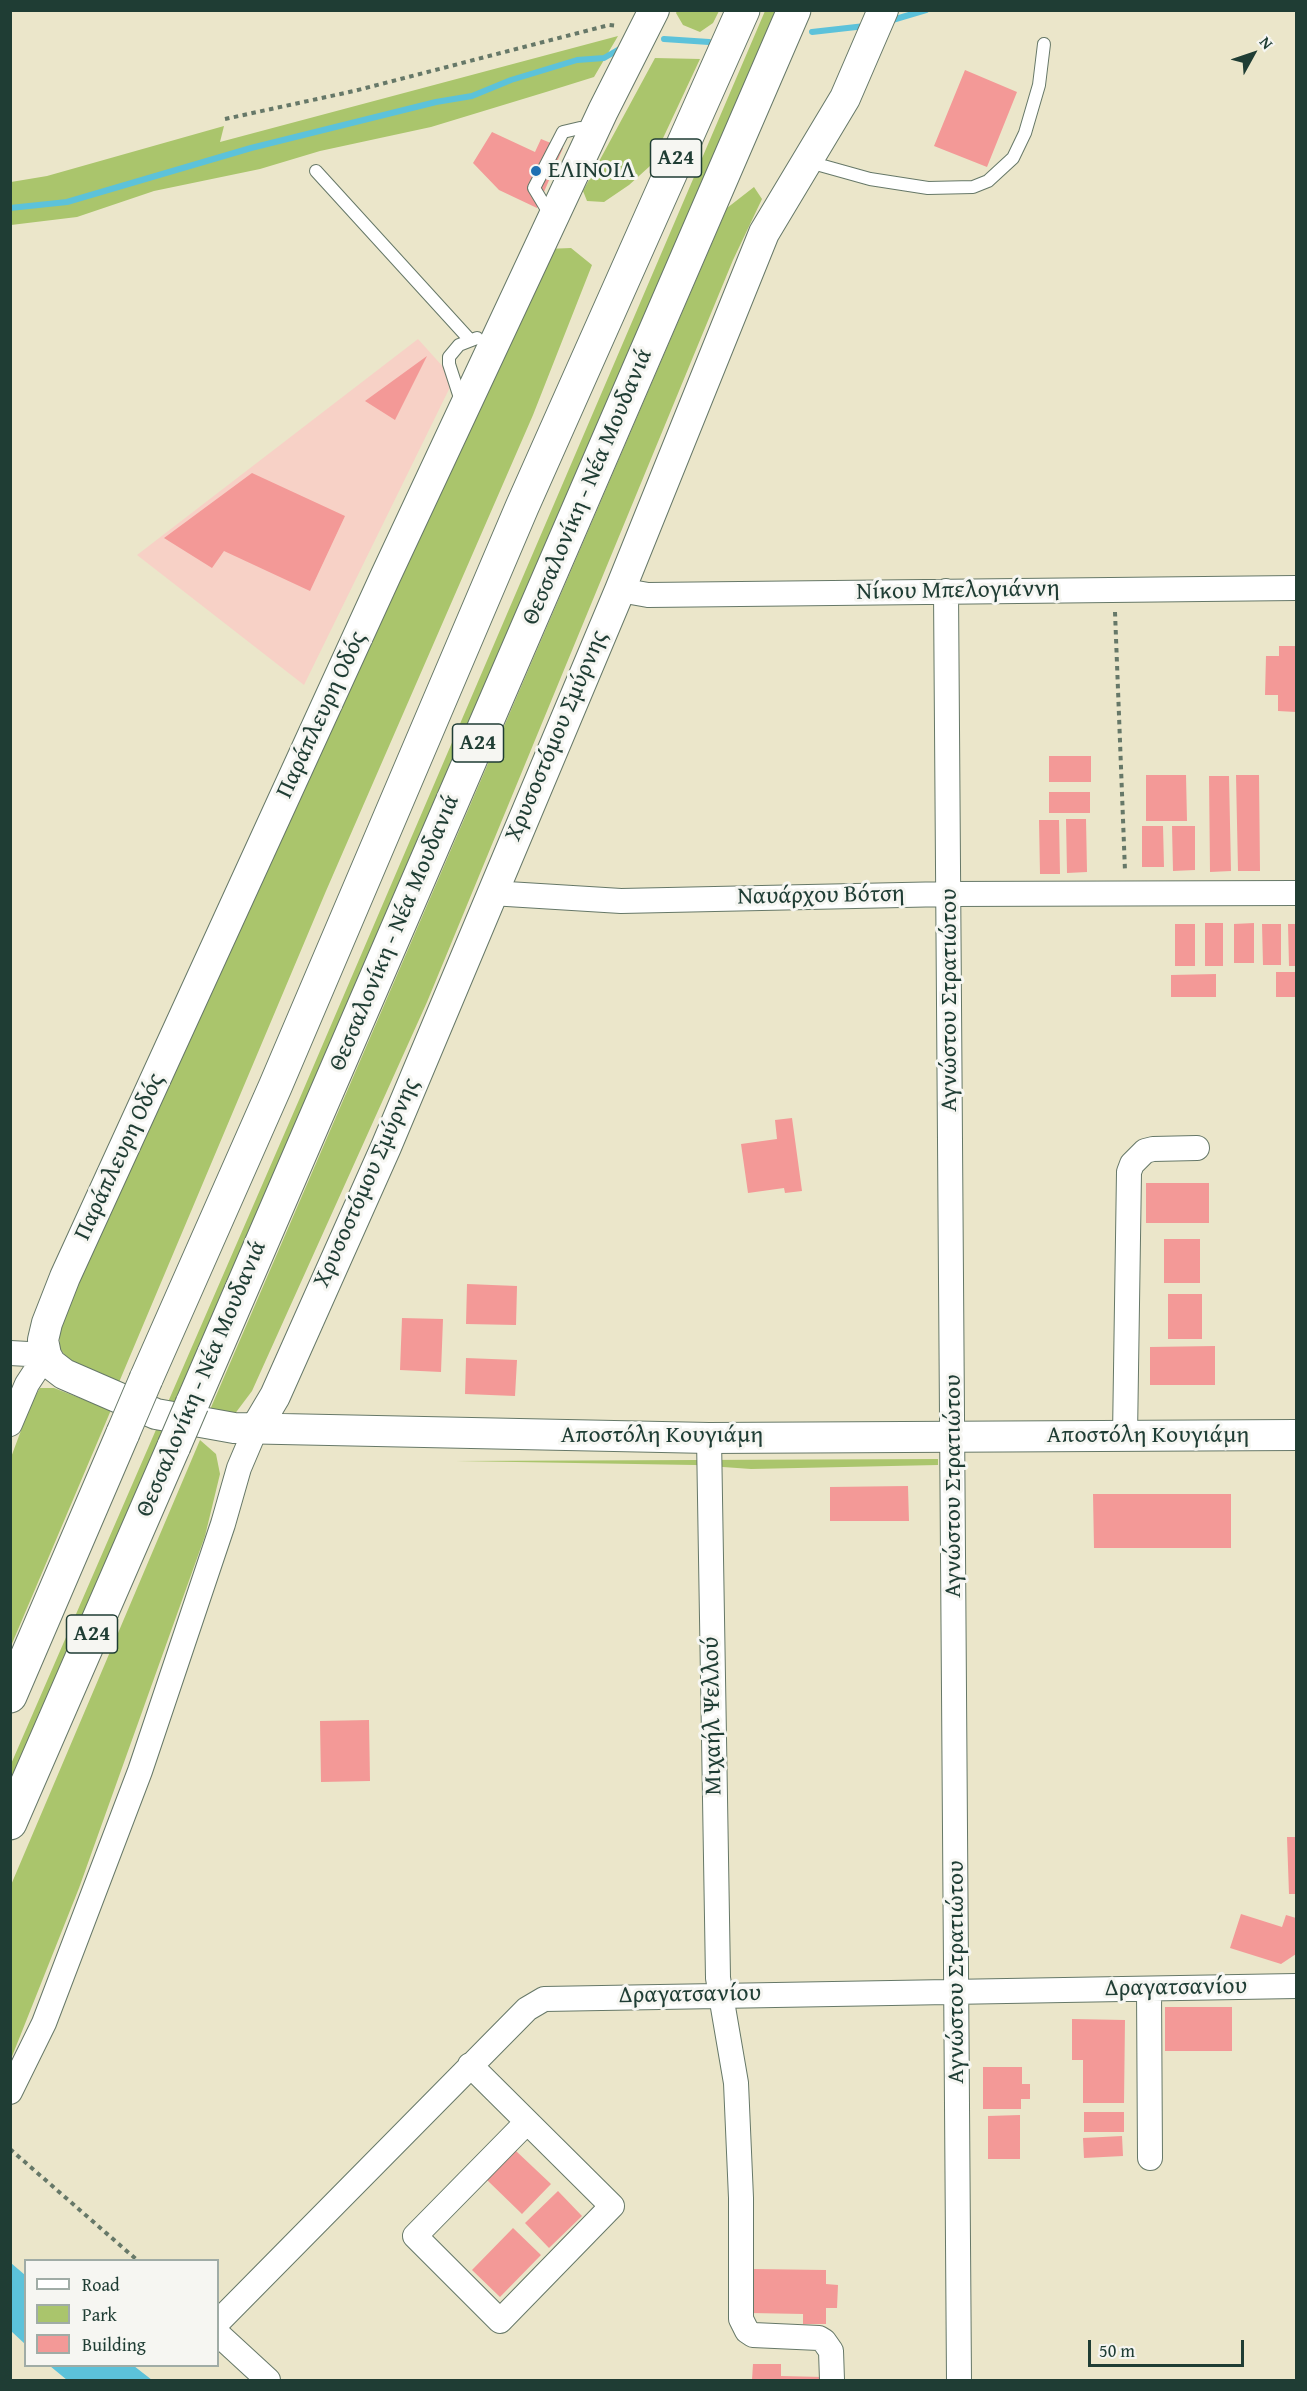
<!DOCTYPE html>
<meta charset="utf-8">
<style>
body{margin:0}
#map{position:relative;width:1307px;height:2391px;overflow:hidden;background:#ebe6ca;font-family:"Gentium Book Plus",serif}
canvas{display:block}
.frame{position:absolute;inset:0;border:12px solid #1f3d34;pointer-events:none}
.legend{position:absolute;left:24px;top:2259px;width:195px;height:108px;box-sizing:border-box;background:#f6f6f2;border:2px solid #a0aca6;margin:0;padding:8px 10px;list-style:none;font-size:18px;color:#1f3d34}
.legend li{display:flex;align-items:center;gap:12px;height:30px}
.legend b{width:30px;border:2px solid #a0aca6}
.north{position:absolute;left:1223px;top:24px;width:60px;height:60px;-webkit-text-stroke:4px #f6f6f2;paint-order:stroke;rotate:50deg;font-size:16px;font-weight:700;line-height:24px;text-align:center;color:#1f3d34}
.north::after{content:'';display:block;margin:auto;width:21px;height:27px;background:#1f3d34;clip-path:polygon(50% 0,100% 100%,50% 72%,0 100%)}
.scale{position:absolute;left:1088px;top:2340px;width:156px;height:27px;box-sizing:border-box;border:3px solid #1f3d34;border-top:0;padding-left:8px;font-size:18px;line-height:21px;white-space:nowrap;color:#1f3d34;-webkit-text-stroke:4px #f6f6f2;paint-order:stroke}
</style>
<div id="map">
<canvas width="1307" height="2391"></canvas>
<div class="frame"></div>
<ul class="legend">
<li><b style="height:8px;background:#fff"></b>Road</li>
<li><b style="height:16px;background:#aac56c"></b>Park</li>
<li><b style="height:16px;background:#f39997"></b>Building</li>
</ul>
<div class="north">N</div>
<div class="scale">50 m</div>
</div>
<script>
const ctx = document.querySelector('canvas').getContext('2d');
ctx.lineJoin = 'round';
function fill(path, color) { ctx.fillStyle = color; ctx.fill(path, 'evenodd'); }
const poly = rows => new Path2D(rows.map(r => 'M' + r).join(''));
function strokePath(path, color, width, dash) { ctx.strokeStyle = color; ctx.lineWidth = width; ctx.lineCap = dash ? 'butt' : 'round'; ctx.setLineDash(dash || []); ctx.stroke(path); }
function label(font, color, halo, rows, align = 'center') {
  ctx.font = font + ' "Gentium Book Plus",serif'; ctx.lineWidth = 6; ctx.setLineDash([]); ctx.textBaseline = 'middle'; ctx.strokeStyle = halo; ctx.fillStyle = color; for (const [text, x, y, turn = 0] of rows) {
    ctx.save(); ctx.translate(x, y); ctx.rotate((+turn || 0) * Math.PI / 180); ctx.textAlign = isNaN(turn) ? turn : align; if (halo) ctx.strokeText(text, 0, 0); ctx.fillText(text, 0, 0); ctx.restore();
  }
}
const built = poly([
 [418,339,454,379,304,685,137,555]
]);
const green = poly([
 [677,11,677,10,719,11,713,23,700,32,683,25,676,13],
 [765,11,778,11,11,1796,11,1764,299,1100],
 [618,36,594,77,546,92,431,127,320,151,260,169,154,191,77,217,11,225,11,182,47,176,224,126,220,142],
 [655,58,700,59,650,166,629,185,604,202,587,201,583,191],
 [754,187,762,199,733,260,427,1002,252,1391,234,1415,206,1419,727,208],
 [571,248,592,265,533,415,326,891,117,1387,69,1362,60,1348,59,1330,144,1124,546,249],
 [40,1388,54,1388,111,1410,11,1646,10,1460,32,1401],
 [200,1440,216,1454,220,1474,205,1536,79,1888,11,2059,11,1885],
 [938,1459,938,1465,751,1469,695,1465,456,1461]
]);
const water = poly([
 [11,2263,25,2275,25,2344,11,2331],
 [50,2366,134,2366,152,2380,67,2380]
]);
const stream = poly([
 [889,21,926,10],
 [812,32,865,26],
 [664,39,709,42],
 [10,208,67,202,251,148,436,102,472,96,511,80,577,60,604,58,623,47]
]);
const building = poly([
 [965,70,1017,92,987,167,934,146],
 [492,132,535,152,541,139,563,148,537,208,499,190,473,163],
 [427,356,395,420,365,401],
 [252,473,345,516,310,591,224,551,212,568,164,538],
 [1279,646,1296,646,1296,712,1278,711,1278,695,1265,695,1266,656,1279,656],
 [1049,756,1091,756,1091,782,1049,782],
 [1146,775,1186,775,1187,821,1146,821],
 [1236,775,1259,775,1260,871,1238,871],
 [1209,776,1229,776,1231,871,1210,872],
 [1049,792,1090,792,1090,813,1049,813],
 [1066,819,1086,819,1087,872,1067,873],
 [1039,820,1059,820,1060,874,1040,874],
 [1142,826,1163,826,1164,867,1142,867],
 [1172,826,1195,826,1195,870,1173,871],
 [1205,923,1223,923,1223,966,1205,966],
 [1254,923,1254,963,1234,963,1234,924],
 [1175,924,1195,924,1195,966,1175,966],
 [1262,924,1281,924,1281,965,1263,965],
 [1288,924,1296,924,1296,966,1289,966],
 [1276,972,1296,972,1296,997,1276,997],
 [1216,974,1216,997,1171,997,1171,975],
 [792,1118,802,1191,785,1193,784,1188,748,1193,741,1144,777,1139,775,1120],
 [1146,1183,1209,1183,1209,1223,1146,1223],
 [1164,1239,1200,1239,1200,1283,1164,1283],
 [467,1284,517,1286,516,1325,466,1324],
 [1168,1294,1202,1294,1202,1339,1168,1339],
 [402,1318,443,1319,441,1372,400,1370],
 [1215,1346,1215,1385,1150,1385,1150,1347],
 [466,1358,517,1360,515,1396,465,1394],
 [908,1486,909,1521,830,1521,830,1487],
 [1093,1494,1231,1494,1231,1548,1094,1548],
 [369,1720,370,1781,321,1782,320,1721],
 [1287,1837,1296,1837,1296,1894,1289,1894],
 [1241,1914,1282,1927,1286,1915,1296,1918,1296,1954,1281,1964,1230,1948],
 [1165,2007,1232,2007,1232,2051,1165,2051],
 [1072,2019,1125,2020,1124,2103,1083,2103,1083,2060,1072,2060],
 [983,2067,1022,2067,1022,2084,1030,2084,1030,2099,1021,2099,1021,2109,983,2109],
 [1084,2112,1124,2112,1124,2132,1084,2132],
 [1020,2115,1020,2159,988,2159,988,2116],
 [1122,2136,1123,2156,1084,2158,1083,2138],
 [516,2151,551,2184,522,2214,487,2180],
 [558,2191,582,2216,549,2248,525,2223],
 [513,2228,541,2255,500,2297,472,2270],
 [752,2269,826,2270,826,2284,838,2285,837,2308,826,2308,826,2324,803,2324,803,2314,751,2313],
 [753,2364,781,2364,781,2376,823,2377,823,2380,752,2380]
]);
const path = poly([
 [225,119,354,91,609,25,618,26],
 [1115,612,1125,871],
 [10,2149,137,2260]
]);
const service = poly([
 [809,162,870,179,928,188,973,187,988,181,1013,158,1025,133,1039,85,1044,44],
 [316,171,470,340],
 [552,218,534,188,563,132,580,128],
 [462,404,449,364,449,357,459,345,477,338]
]);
const minor = poly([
 [620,590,648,595,1296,588],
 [946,591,959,2380],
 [491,893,621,901,949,894,1296,893],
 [10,1353,46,1355,27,1384,10,1424],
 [1125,1436,1129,1172,1132,1164,1145,1151,1153,1149,1197,1148],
 [709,1438,718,1978,736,2083,741,2198,741,2319,747,2331,753,2335,819,2338,824,2341,831,2351,832,2380],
 [1149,1989,1150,2158],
 [470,2065,612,2206,500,2321,415,2236,527,2122],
 [10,2092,44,2023,140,1771,223,1524,239,1468,256,1428],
 [218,2322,527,2009,544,1999,1296,1986],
 [218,2334,268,2380]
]);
const tertiary = poly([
 [654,10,603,111,386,575,65,1277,47,1323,43,1340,46,1355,51,1364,64,1374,156,1414,234,1428,709,1438,1296,1435],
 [256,1428,275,1396,386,1147,620,590,764,233,845,98,883,10]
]);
const trunk = poly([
 [146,1379,275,1087,522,507,743,10],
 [192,1404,794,10],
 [10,1696,123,1433],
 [10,1823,174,1446]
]);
const trunkBridge = poly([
 [123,1433,146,1379],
 [174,1446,192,1404]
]);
const markers = [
 [536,171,6,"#1f6fb2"]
];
const shields = [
 [676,158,51],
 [478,743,51],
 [92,1634,51]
];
const shieldNames = [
 ["Α24",676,158],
 ["Α24",478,743],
 ["Α24",92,1634]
];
const poiNames = [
 ["ΕΛΙΝΟΙΛ",548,171]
];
const streetNames = [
 ["Θεσσαλονίκη - Νέα Μουδανιά",588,487,-67],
 ["Νίκου Μπελογιάννη",958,591,-1],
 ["Παράπλευρη Οδός",322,715,-65],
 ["Χρυσοστόμου Σμύρνης",557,736,-67],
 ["Ναυάρχου Βότση",821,896,-1],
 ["Θεσσαλονίκη - Νέα Μουδανιά",395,933,-67],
 ["Αγνώστου Στρατιώτου",950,1000,-90],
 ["Παράπλευρη Οδός",120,1157,-65],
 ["Χρυσοστόμου Σμύρνης",367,1183,-66],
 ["Θεσσαλονίκη - Νέα Μουδανιά",202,1379,-67],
 ["Αποστόλη Κουγιάμη",662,1436],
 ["Αποστόλη Κουγιάμη",1148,1436],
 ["Αγνώστου Στρατιώτου",954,1486,-90],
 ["Μιχαήλ Ψελλού",713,1716,-91],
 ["Αγνώστου Στρατιώτου",957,1972,-90],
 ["Δραγατσανίου",1176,1988,-1],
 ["Δραγατσανίου",690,1995,-1]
];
fill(built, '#f7d1c6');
fill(green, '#aac56c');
fill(water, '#5cc2da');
strokePath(stream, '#5cc2da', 6);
fill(building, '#f39997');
strokePath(service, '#667868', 14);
strokePath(minor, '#667868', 26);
strokePath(tertiary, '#667868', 32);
strokePath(trunk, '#667868', 35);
strokePath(path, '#667868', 4, [4.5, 4.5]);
strokePath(service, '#fff', 12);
strokePath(minor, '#fff', 24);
strokePath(tertiary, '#fff', 30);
strokePath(trunk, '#fff', 33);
strokePath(trunkBridge, '#667868', 35, []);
strokePath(trunkBridge, '#fff', 33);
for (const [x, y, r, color] of markers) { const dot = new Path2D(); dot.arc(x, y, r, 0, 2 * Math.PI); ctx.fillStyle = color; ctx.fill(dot); strokePath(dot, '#f6f6f2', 2); }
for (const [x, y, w] of shields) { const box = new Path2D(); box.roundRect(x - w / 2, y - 19, w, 38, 4.5); ctx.fillStyle = '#f6f6f2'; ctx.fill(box); strokePath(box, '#1f3d34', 1.5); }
label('bold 22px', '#1f3d34', null, shieldNames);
label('24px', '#1f3d34', '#f6f6f2', poiNames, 'left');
label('24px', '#1f3d34', '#f6f6f2', streetNames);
</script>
